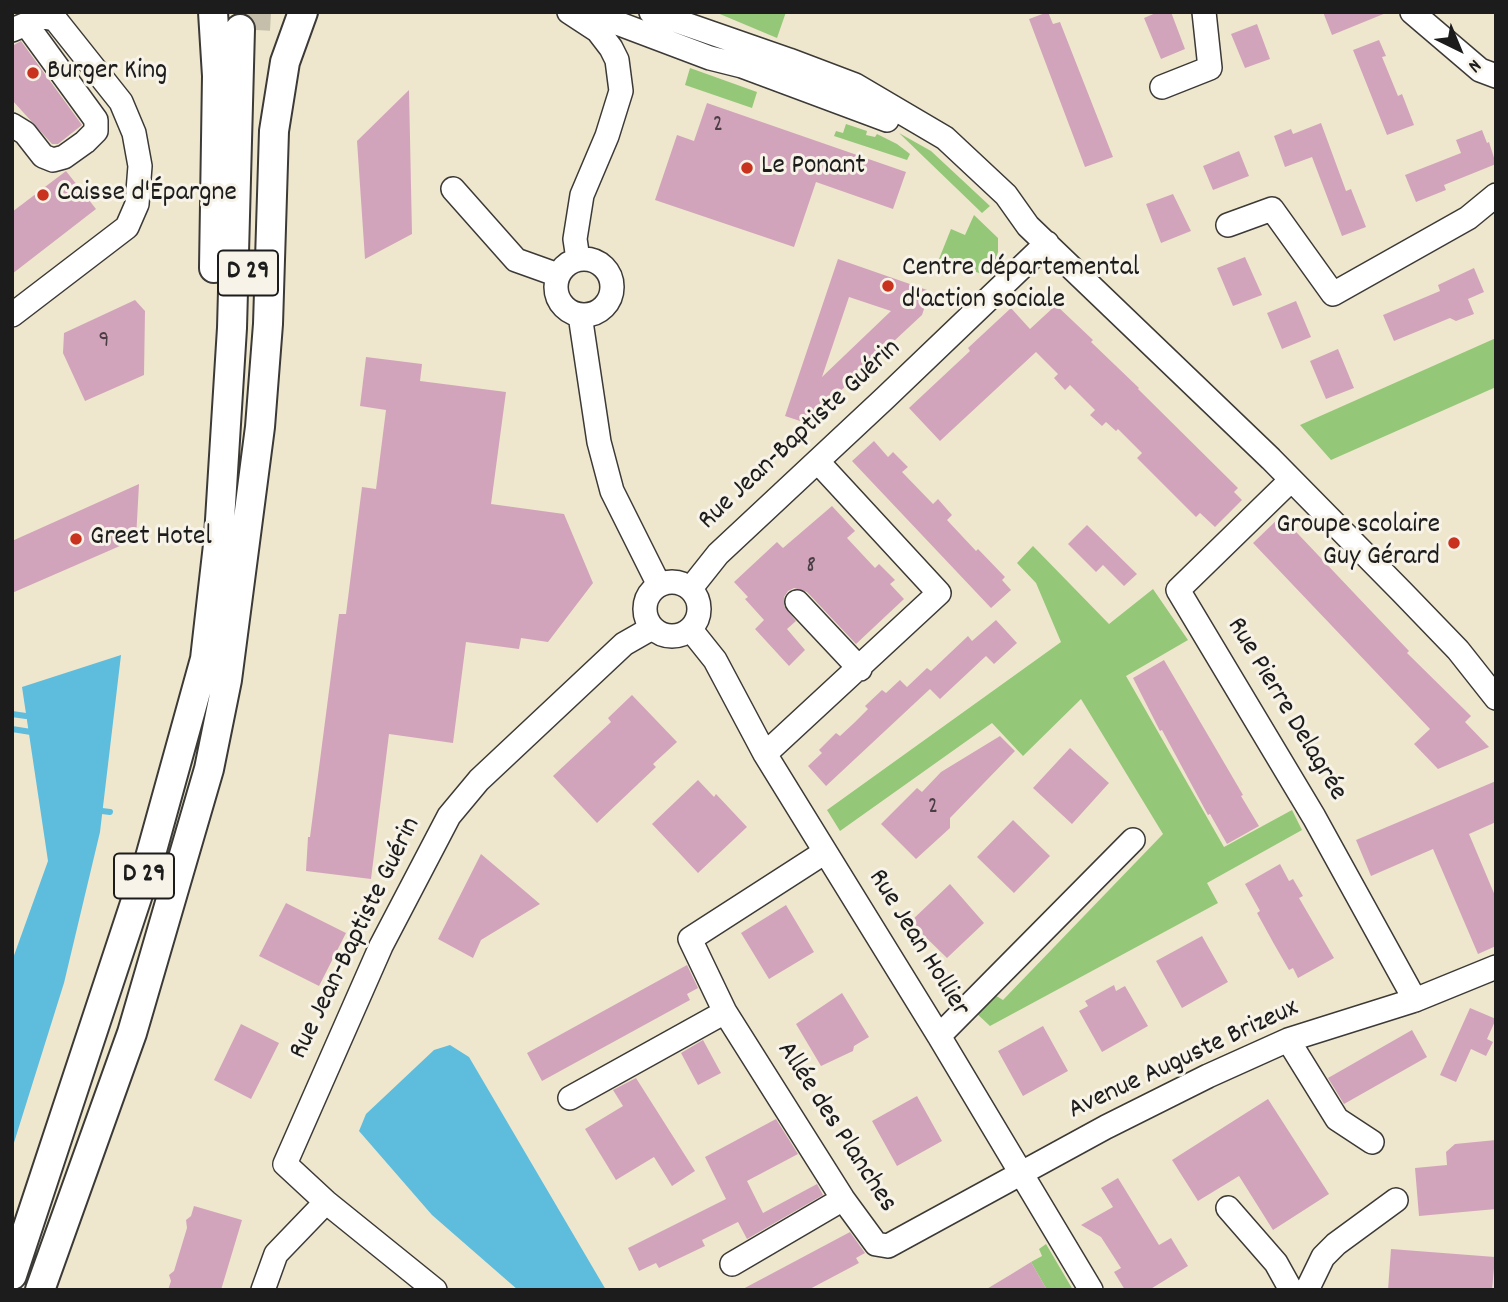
<!DOCTYPE html>
<meta charset="utf-8">
<style>
body{margin:0}
#map{position:relative;width:1508px;height:1302px;overflow:hidden;background:#eee7cd;font-family:Dekko,sans-serif}
canvas{display:block}
.frame{position:absolute;inset:0;border:14px solid #1c1c1c;pointer-events:none}
.north{position:absolute;left:1424px;top:14px;width:70px;height:70px;-webkit-text-stroke:5px #f7f3e8;paint-order:stroke;rotate:137deg;font-size:19px;font-weight:700;line-height:28px;text-align:center;color:#1c1c1c}
.north::after{content:'';display:block;margin:auto;width:24px;height:32px;background:#1c1c1c;clip-path:polygon(50% 0,100% 100%,50% 72%,0 100%)}
</style>
<div id="map">
<canvas width="1508" height="1302"></canvas>
<div class="frame"></div>
<div class="north">N</div>
</div>
<script>
const ctx = document.querySelector('canvas').getContext('2d');
ctx.lineJoin = 'round';
function fill(path, color) { ctx.fillStyle = color; ctx.fill(path, 'evenodd'); }
const poly = rows => new Path2D(rows.map(r => 'M' + r).join(''));
function strokePath(path, color, width, dash) { ctx.strokeStyle = color; ctx.lineWidth = width; ctx.lineCap = dash ? 'butt' : 'round'; ctx.setLineDash(dash || []); ctx.stroke(path); }
function label(font, color, halo, rows, align = 'center') {
  ctx.font = font + ' Dekko,sans-serif'; ctx.lineWidth = 6; ctx.setLineDash([]); ctx.textBaseline = 'middle'; ctx.strokeStyle = halo; ctx.fillStyle = color; for (const [text, x, y, turn = 0] of rows) {
    ctx.save(); ctx.translate(x, y); ctx.rotate((+turn || 0) * Math.PI / 180); ctx.textAlign = isNaN(turn) ? turn : align; if (halo) ctx.strokeText(text, 0, 0); ctx.fillText(text, 0, 0); ctx.restore();
  }
}
const green = poly([
 [715,12,786,12,777,38],
 [690,68,757,92,752,108,685,85],
 [846,124,867,131,866,135,875,137,877,134,897,144,910,154,907,160,834,136,836,131,843,133],
 [899,133,931,151,990,206,982,213],
 [974,215,998,238,998,252,994,265,989,272,982,274,939,259,951,229,965,235],
 [1496,338,1496,387,1331,460,1300,425],
 [1033,546,1109,624,1153,589,1188,640,1126,676,1224,847,1292,810,1302,830,1207,883,1218,903,990,1026,974,1011,993,994,1003,1000,1163,834,1081,699,1023,756,992,723,840,831,827,810,1061,642,1036,583,1017,563],
 [1046,1244,1073,1290,1047,1290,1031,1262,1042,1256,1039,1249]
]);
const water = poly([
 [121,655,100,832,64,983,12,1149,12,961,48,861,22,687],
 [450,1045,469,1057,606,1290,518,1290,432,1215,359,1131,366,1114,434,1050]
]);
const stream = poly([
 [12,714,26,716],
 [12,729,31,732],
 [94,810,110,812]
]);
const building = poly([
 [1048,12,1053,24,1060,22,1113,157,1085,167,1029,19],
 [1158,12,1171,12,1185,49,1161,59,1144,18],
 [1323,12,1386,12,1386,13,1332,35],
 [1257,24,1270,59,1245,68,1231,34],
 [1379,40,1386,56,1382,57,1398,96,1402,94,1414,125,1387,135,1353,50],
 [21,41,82,125,58,144,52,144,12,100,12,46],
 [409,90,412,234,365,259,357,141],
 [707,103,906,172,893,209,816,182,794,247,655,200,677,135,694,141],
 [1321,123,1346,191,1351,189,1366,227,1342,236,1312,157,1285,167,1274,136,1291,129,1293,134],
 [1482,130,1487,143,1489,142,1496,164,1444,185,1446,190,1416,202,1405,175,1461,153,1456,140],
 [1239,151,1249,176,1213,190,1203,166],
 [66,171,96,209,12,274,12,212],
 [1173,194,1191,231,1161,243,1146,204],
 [1245,257,1262,295,1233,306,1217,268],
 [838,259,930,291,922,315,806,423,785,416],
 [849,297,891,311,822,377],
 [1474,268,1484,292,1468,299,1474,314,1456,321,1450,318,1394,341,1383,315,1440,291,1438,285],
 [135,300,145,311,144,375,85,401,63,353,64,333],
 [1296,301,1311,337,1282,349,1267,313],
 [1056,305,1093,340,1091,342,1139,388,1138,389,1238,488,1234,492,1242,500,1215,527,1200,513,1196,517,1137,458,1142,453,1118,429,1116,431,1106,422,1102,426,1090,415,1095,410,1070,385,1065,390,1054,378,1058,374,1036,352,940,441,909,408,970,351,968,348,1011,308,1030,329],
 [1338,349,1354,388,1326,399,1310,361],
 [366,357,422,364,420,381,506,392,491,504,564,514,593,583,548,642,521,638,519,649,466,642,453,743,389,734,371,879,306,871,308,837,310,837,339,614,346,614,362,487,376,489,386,410,360,406],
 [874,441,888,457,893,452,908,467,902,472,933,504,938,499,952,515,947,520,976,551,978,549,1005,577,1002,580,1011,590,991,608,852,461],
 [139,484,136,539,12,593,12,541],
 [832,506,855,531,847,538,875,568,879,564,895,580,890,584,904,599,856,644,807,592,794,588,788,591,784,597,784,606,796,621,787,629,805,650,789,666,755,629,764,620,745,599,748,597,734,582,777,542,783,548],
 [1281,516,1409,651,1407,653,1471,716,1465,722,1489,747,1438,769,1414,744,1430,729,1253,543],
 [1087,525,1137,574,1124,586,1103,565,1096,572,1068,544],
 [996,620,1017,643,994,664,986,656,940,699,930,689,826,786,808,766,822,753,819,750,836,733,840,736,854,723,868,709,865,706,882,690,886,693,900,680,907,687,927,668,931,671,968,636,972,641],
 [1164,660,1243,795,1241,796,1259,826,1227,844,1210,814,1208,815,1162,730,1160,731,1133,678],
 [632,695,677,742,653,764,656,767,597,823,553,776,611,722,608,718],
 [1000,736,1015,751,950,818,950,828,916,859,881,824,917,788,922,792,941,772],
 [1070,748,1109,783,1072,824,1033,788],
 [698,780,714,797,716,794,747,827,698,873,652,824],
 [1496,781,1496,822,1469,834,1496,898,1496,946,1478,954,1433,849,1371,876,1356,840],
 [1013,820,1050,856,1014,893,977,857],
 [481,854,540,904,481,940,473,958,438,939],
 [1280,864,1289,881,1293,879,1303,896,1299,898,1334,958,1298,978,1293,968,1289,970,1274,944,1257,913,1260,911,1245,884],
 [950,884,984,923,947,958,910,922],
 [286,903,346,933,319,986,259,956],
 [786,905,814,952,769,979,741,933],
 [1202,936,1228,982,1182,1008,1156,961],
 [687,965,698,988,687,994,690,1000,542,1081,527,1053],
 [1114,985,1116,991,1125,986,1148,1026,1102,1052,1079,1011,1088,1006,1085,1001],
 [842,993,869,1037,854,1046,853,1051,821,1066,796,1024],
 [1470,1008,1496,1019,1487,1039,1493,1042,1486,1056,1471,1049,1456,1082,1440,1075],
 [241,1024,279,1043,251,1099,214,1080],
 [1043,1026,1068,1071,1023,1096,998,1051],
 [1412,1030,1427,1057,1344,1104,1328,1078],
 [703,1040,721,1073,698,1085,681,1053],
 [636,1078,695,1171,672,1186,654,1157,616,1180,585,1129,623,1106,613,1090],
 [917,1096,942,1141,897,1166,872,1121],
 [1268,1099,1329,1194,1273,1230,1239,1176,1198,1201,1172,1160],
 [776,1119,798,1154,747,1181,763,1213,817,1184,823,1195,747,1239,738,1222,702,1240,705,1246,659,1268,656,1263,639,1271,628,1248,726,1199,705,1157],
 [1496,1140,1496,1209,1419,1216,1415,1168,1447,1165,1446,1152,1455,1144],
 [1118,1178,1159,1245,1171,1238,1188,1266,1149,1290,1125,1290,1114,1272,1121,1268,1101,1237,1081,1225,1113,1207,1101,1188],
 [194,1206,242,1220,221,1290,168,1290,171,1281,169,1275,174,1271,187,1228,186,1220,191,1216],
 [850,1232,865,1253,856,1258,859,1263,808,1290,741,1290],
 [1391,1249,1495,1257,1492,1290,1388,1290],
 [1031,1262,1047,1290,985,1290,1010,1275]
]);
const majorTunnel = poly([
 [256,30,257,12]
]);
const minor = poly([
 [569,12,598,31,611,48,617,60,621,91,607,136,582,195,575,239,578,259],
 [588,12,710,58,742,66,887,120],
 [651,12,789,60,855,85,945,138,1006,195,1028,226,1271,459,1403,593,1458,650,1496,698],
 [1412,12,1480,70,1496,76],
 [12,30,43,17,55,19,121,102,134,133,140,166,137,204,127,227,12,315],
 [1162,87,1210,68,1204,12],
 [12,125,25,133,43,156,53,160,64,157,85,142,96,131,96,120,26,24],
 [453,189,516,260,558,275],
 [1228,225,1272,209,1333,294,1468,218,1496,195],
 '556 287a28 28 0 1 1 56 0a28 28 0 1 1-56 0Z',
 [580,315,599,442,612,491,659,585],
 [1291,480,1178,590,1314,817,1415,1000],
 '645 609a27 27 0 1 1 54 0a27 27 0 1 1-54 0Z',
 [691,588,718,554,885,398,1047,243],
 [797,602,860,669],
 [691,630,715,660,765,754,939,1036,1091,1290],
 [765,754,939,593,818,462],
 [825,852,690,939,725,1012,843,1199,876,1244,888,1246,1106,1127,1208,1076,1288,1040,1415,1000,1496,967],
 [939,1036,1133,840],
 [1288,1040,1337,1119,1372,1142],
 [570,1098,725,1012],
 [1228,1208,1276,1263,1291,1290],
 [732,1264,843,1199],
 [263,1290,276,1254,326,1202],
 [435,1290,326,1202,285,1164,381,946,449,816,479,780,624,644,652,628],
 [1307,1290,1323,1257,1336,1244,1396,1200]
]);
const major = poly([
 [213,12,217,76,214,268],
 [12,1275,149,861,205,659,219,536,232,328,240,29],
 [40,1290,132,1033,209,769,227,680,260,427,268,324,274,131,285,62,303,12]
]);
const markers = [
 [33,73,7,"#c8321e"],
 [747,168,7,"#c8321e"],
 [43,195,7,"#c8321e"],
 [888,286,7,"#c8321e"],
 [76,539,7,"#c8321e"],
 [1454,543,7,"#c8321e"]
];
const numberNames = [
 ["2",718,127],
 ["9",104,343],
 ["8",811,568],
 ["2",933,809]
];
const shields = [
 [248,273,60],
 [144,876,60]
];
const shieldNames = [
 ["D 29",248,273],
 ["D 29",144,876]
];
const poiNames = [
 ["Burger King",47,73],
 ["Le Ponant",761,168],
 ["Caisse d'Épargne",57,195],
 ["Centre départemental",902,270],
 ["d'action sociale",902,302],
 ["Groupe scolaire",1440,527,"right"],
 ["Guy Gérard",1440,559,"right"],
 ["Greet Hotel",90,539]
];
const streetNames = [
 ["Rue Jean-Baptiste Guérin",801,436,-43],
 ["Rue Pierre Delagrée",1285,710,59],
 ["Rue Jean-Baptiste Guérin",357,939,-64],
 ["Rue Jean Hollier",917,944,58],
 ["Avenue Auguste Brizeux",1184,1061,-25],
 ["Allée des Planches",835,1128,57]
];
fill(green, '#95c778');
fill(water, '#5ebddd');
strokePath(stream, '#5ebddd', 6);
fill(building, '#d2a4bb');
strokePath(majorTunnel, '#c4beaa', 28, [28, 14]);
strokePath(minor, '#3c3a37', 26);
strokePath(major, '#3c3a37', 32);
strokePath(minor, '#fff', 23);
strokePath(major, '#fff', 28);
for (const [x, y, r, color] of markers) { const dot = new Path2D(); dot.arc(x, y, r, 0, 2 * Math.PI); ctx.fillStyle = color; ctx.fill(dot); strokePath(dot, '#f7f3e8', 2.5); }
label('24px', '#4a3e44', null, numberNames);
for (const [x, y, w] of shields) { const box = new Path2D(); box.roundRect(x - w / 2, y - 22.5, w, 45, 5); ctx.fillStyle = '#f7f3e8'; ctx.fill(box); strokePath(box, '#1c1c1c', 2); }
label('bold 26px', '#1c1c1c', null, shieldNames);
label('28px', '#1c1c1c', '#f7f3e8', poiNames, 'left');
label('28px', '#1c1c1c', '#f7f3e8', streetNames);
</script>
